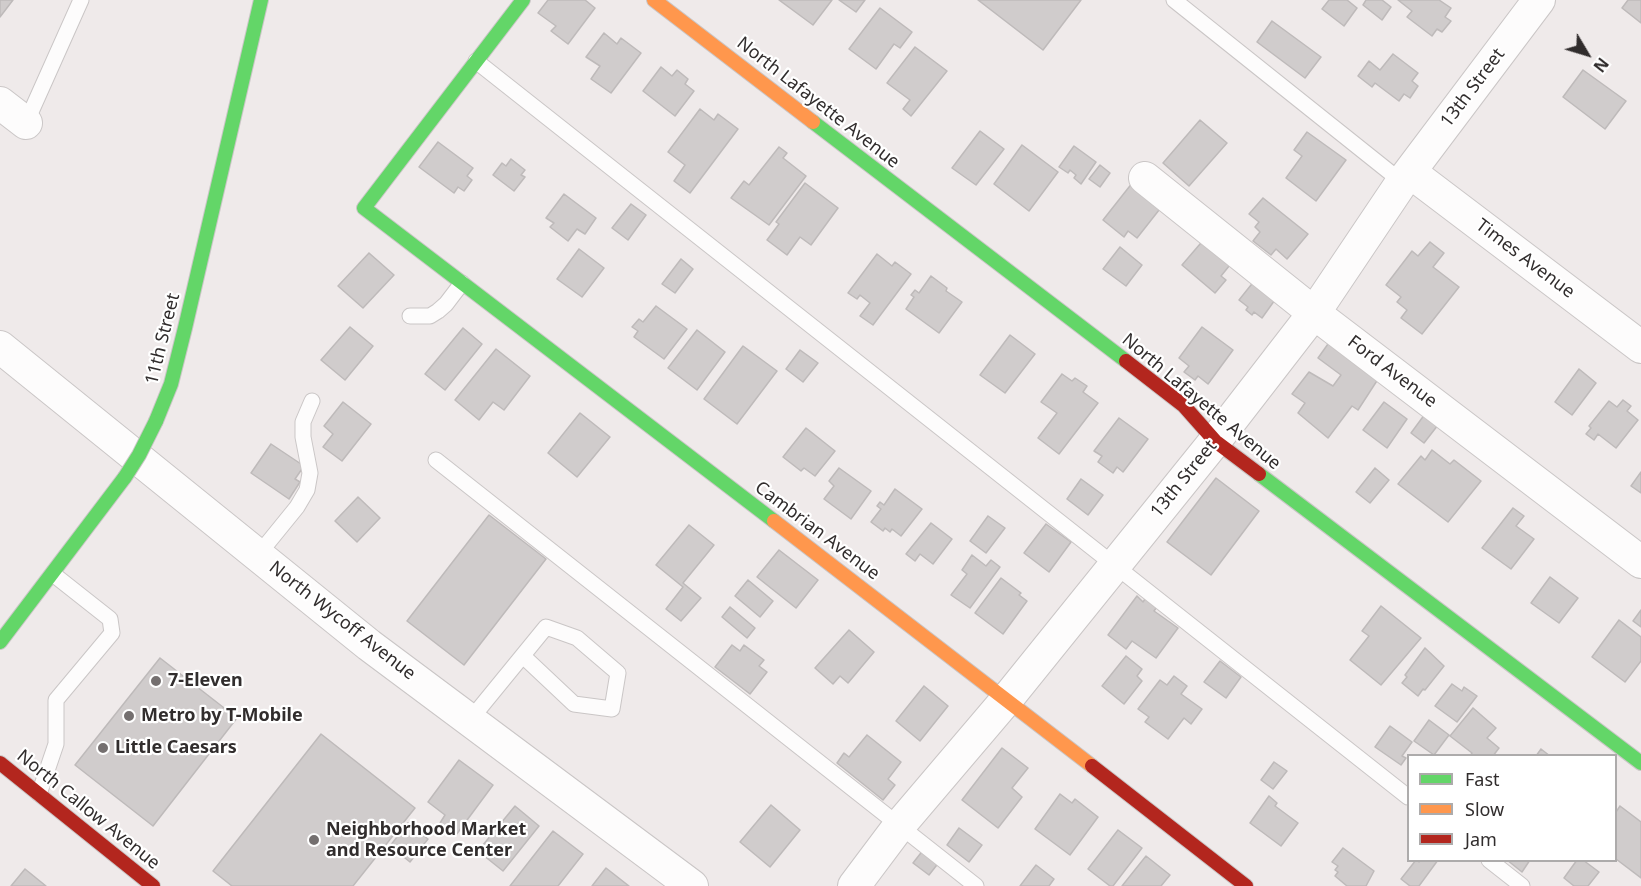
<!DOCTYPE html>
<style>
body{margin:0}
#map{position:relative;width:1641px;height:886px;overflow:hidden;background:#efeaea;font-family:"Noto Sans",sans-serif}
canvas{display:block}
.legend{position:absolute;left:1407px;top:754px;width:210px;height:108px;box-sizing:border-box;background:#fff;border:2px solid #adabab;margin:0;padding:8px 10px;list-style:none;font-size:18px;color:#312d2d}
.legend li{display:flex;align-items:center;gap:12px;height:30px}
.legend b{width:30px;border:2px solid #adabab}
.north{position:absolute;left:1557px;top:24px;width:60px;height:60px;-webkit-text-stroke:4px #fff;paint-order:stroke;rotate:128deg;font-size:16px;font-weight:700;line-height:24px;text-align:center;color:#312d2d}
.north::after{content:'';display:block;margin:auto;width:21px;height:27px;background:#312d2d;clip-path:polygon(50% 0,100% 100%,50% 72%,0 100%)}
</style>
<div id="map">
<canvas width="1641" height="886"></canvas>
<ul class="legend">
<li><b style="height:8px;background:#63d668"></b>Fast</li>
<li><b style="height:8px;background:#ff974d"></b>Slow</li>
<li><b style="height:8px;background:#b3261e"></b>Jam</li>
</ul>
<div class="north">N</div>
</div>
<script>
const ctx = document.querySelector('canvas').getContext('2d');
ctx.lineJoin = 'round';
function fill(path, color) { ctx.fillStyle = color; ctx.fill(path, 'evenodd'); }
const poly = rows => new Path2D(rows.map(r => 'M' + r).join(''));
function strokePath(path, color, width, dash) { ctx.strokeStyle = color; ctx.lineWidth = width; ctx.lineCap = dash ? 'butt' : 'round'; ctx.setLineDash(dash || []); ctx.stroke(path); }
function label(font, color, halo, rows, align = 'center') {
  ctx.font = font + ' "Noto Sans",sans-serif'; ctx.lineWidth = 4.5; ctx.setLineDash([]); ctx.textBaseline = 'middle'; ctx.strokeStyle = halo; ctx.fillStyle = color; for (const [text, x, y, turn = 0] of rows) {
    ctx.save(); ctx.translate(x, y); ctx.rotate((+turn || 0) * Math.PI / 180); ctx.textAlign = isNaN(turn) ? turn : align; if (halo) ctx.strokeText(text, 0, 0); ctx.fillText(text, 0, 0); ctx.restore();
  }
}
const building = poly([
 [0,0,13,0,0,17,0,0],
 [548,0,585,0,595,8,568,44,551,31,556,26,538,13,548,0],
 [779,0,832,0,813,25,779,0],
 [839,0,865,0,856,12,839,0],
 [978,0,1081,0,1043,50,978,0],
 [1329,0,1347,0,1357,8,1344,26,1322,9,1329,0],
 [1366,0,1382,0,1391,7,1382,20,1363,5,1366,0],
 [1398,0,1439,0,1451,8,1445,17,1451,21,1442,32,1437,29,1432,36,1407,17,1412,11,1398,0],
 [1628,0,1641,0,1641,23,1622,8,1628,0],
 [880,8,912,32,900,48,894,44,876,69,849,49,880,8],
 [1272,21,1321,57,1305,78,1257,42,1272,21],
 [604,33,617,44,621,38,641,53,611,93,591,79,600,66,586,57,604,33],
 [915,47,947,71,911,116,903,109,910,100,887,83,915,47],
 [1393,54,1418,73,1412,81,1418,86,1410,98,1404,94,1399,101,1375,83,1372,87,1358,76,1369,61,1380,70,1393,54],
 [661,67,672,76,677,70,688,79,685,84,694,91,675,116,643,91,661,67],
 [1583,70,1626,101,1605,129,1563,97,1583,70],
 [700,109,714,120,718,114,738,129,690,193,674,181,685,165,668,152,700,109],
 [1200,120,1227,143,1189,186,1163,163,1200,120],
 [980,131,1004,149,976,185,952,168,980,131],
 [1307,132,1346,160,1316,201,1286,178,1302,156,1294,150,1307,132],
 [438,142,473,168,467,176,472,180,464,191,458,187,454,193,419,167,438,142],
 [1022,145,1058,172,1029,211,994,184,1022,145],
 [1074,146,1096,162,1081,184,1074,178,1076,175,1070,170,1068,173,1059,167,1074,146],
 [779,147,787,153,783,158,806,176,769,225,731,198,744,181,749,185,779,147],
 [511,159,525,170,521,175,525,177,514,191,493,175,502,163,506,166,511,159],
 [1100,165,1110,173,1100,187,1089,179,1100,165],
 [1133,182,1163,205,1137,238,1128,231,1124,237,1103,220,1133,182],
 [805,183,838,208,811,245,800,237,787,255,767,240,779,224,776,222,805,183],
 [564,194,596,218,585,234,577,229,568,241,550,227,554,223,546,218,564,194],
 [1263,198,1308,234,1287,259,1276,249,1271,255,1253,241,1260,232,1255,227,1259,222,1249,214,1263,198],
 [631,204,646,215,628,240,612,228,631,204],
 [1206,237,1234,260,1221,276,1226,280,1215,293,1182,265,1206,237],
 [1430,242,1444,253,1433,267,1459,287,1422,334,1401,318,1407,310,1397,302,1401,297,1386,285,1412,251,1418,256,1430,242],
 [1120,247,1142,265,1126,286,1103,269,1120,247],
 [579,249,604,268,582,297,557,279,579,249],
 [369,253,394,275,363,308,338,286,369,253],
 [877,254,892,266,895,262,911,274,873,325,860,316,870,303,860,295,857,299,848,293,877,254],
 [681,259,693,269,675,293,662,284,681,259],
 [931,276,947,288,946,291,962,302,939,333,906,309,914,297,911,295,915,290,919,293,931,276],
 [1255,280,1277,297,1262,318,1254,312,1252,315,1246,310,1248,307,1239,300,1255,280],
 [656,306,687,329,664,359,634,337,638,331,632,327,639,319,643,322,656,306],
 [350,327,373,346,345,380,321,360,350,327],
 [1202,327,1233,350,1208,384,1198,376,1195,380,1184,372,1189,366,1179,358,1202,327],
 [463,328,482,344,445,390,425,374,463,328],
 [697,330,725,352,697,390,668,368,697,330],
 [1010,335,1035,354,1005,393,980,375,1010,335],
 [1333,337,1382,373,1358,410,1352,406,1328,438,1298,413,1305,403,1292,394,1309,372,1333,386,1341,375,1318,358,1333,337],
 [743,346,777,371,737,424,704,399,743,346],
 [496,349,530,376,504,410,493,402,479,420,455,400,496,349],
 [800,350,818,363,803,382,786,369,800,350],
 [1579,369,1596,383,1572,415,1555,402,1579,369],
 [1062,374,1072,381,1075,378,1087,386,1083,392,1098,403,1059,454,1038,438,1057,413,1041,402,1062,374],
 [1623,400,1631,406,1627,411,1638,420,1616,448,1598,434,1594,440,1586,434,1591,428,1589,426,1609,401,1617,407,1623,400],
 [343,402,371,424,342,461,323,447,333,434,324,426,343,402],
 [1384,402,1407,419,1387,448,1363,430,1384,402],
 [580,413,610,437,577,477,548,453,580,413],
 [1425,414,1438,425,1424,443,1411,433,1425,414],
 [1119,418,1148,439,1123,472,1117,467,1113,473,1098,462,1102,456,1094,451,1119,418],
 [806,428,835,451,815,476,804,468,801,471,783,457,806,428],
 [271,444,304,466,295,479,300,482,289,499,251,473,271,444],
 [1432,450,1450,464,1454,460,1481,481,1448,522,1398,484,1421,456,1425,460,1432,450],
 [839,468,871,491,851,519,824,499,834,486,829,481,839,468],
 [1375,468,1389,480,1370,503,1356,492,1375,468],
 [1641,472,1641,493,1631,486,1641,472],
 [1216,478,1259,511,1211,575,1167,542,1216,478],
 [1081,479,1103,495,1088,515,1067,499,1081,479],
 [895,489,922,509,901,536,892,529,890,532,885,528,883,531,871,522,881,509,877,506,880,502,884,505,895,489],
 [358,497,380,518,357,542,335,521,358,497],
 [1513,508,1524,516,1516,526,1534,539,1511,569,1482,548,1513,508],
 [489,515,546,559,464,665,407,621,489,515],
 [988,516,1005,528,986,553,970,541,988,516],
 [931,523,952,539,933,564,920,554,915,561,906,554,931,523],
 [1046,524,1071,542,1049,572,1024,553,1046,524],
 [689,525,714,545,683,583,701,598,681,621,666,609,683,587,656,565,689,525],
 [779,550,818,580,796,608,757,577,779,550],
 [972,555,986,566,991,560,1000,567,970,608,951,595,967,574,962,570,972,555],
 [1550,577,1578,598,1559,623,1531,603,1550,577],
 [1001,578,1021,593,1019,595,1027,601,1003,634,975,613,1001,578],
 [748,580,773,601,760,617,735,596,748,580],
 [1137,596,1143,602,1147,596,1159,604,1154,611,1178,628,1156,658,1132,641,1126,649,1108,635,1137,596],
 [1381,606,1421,638,1381,685,1350,660,1369,636,1362,631,1381,606],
 [730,607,755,628,747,638,722,617,730,607],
 [1641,610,1641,627,1633,621,1641,610],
 [1619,620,1641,637,1641,661,1625,682,1592,657,1619,620],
 [849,630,874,652,848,683,840,676,833,684,815,668,849,630],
 [732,645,740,651,744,645,764,660,759,666,767,672,750,694,715,667,732,645],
 [1425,648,1444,666,1425,690,1423,689,1418,696,1402,683,1407,677,1405,675,1425,648],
 [1126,656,1142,669,1137,676,1142,681,1124,704,1102,686,1126,656],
 [160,658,237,718,153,826,75,765,160,658],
 [1220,661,1241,677,1226,698,1204,682,1220,661],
 [1174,676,1187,686,1181,694,1202,709,1191,724,1184,718,1168,739,1145,722,1149,717,1138,709,1160,680,1167,685,1174,676],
 [1452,684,1462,691,1464,687,1477,696,1457,722,1435,706,1452,684],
 [924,686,948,706,920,741,896,721,924,686],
 [1473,708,1496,728,1487,738,1499,748,1493,756,1470,756,1472,753,1450,736,1473,708],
 [1429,720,1449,735,1434,755,1414,741,1429,720],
 [1390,726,1412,742,1402,756,1406,758,1401,765,1375,747,1390,726],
 [321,734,415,808,353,886,232,886,213,871,321,734],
 [867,735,901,762,888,779,895,785,883,800,837,763,844,753,849,757,867,735],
 [1002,748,1028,768,1012,788,1022,797,998,828,962,800,1002,748],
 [1541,749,1550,756,1536,756,1541,749],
 [459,760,493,785,456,835,440,823,445,815,428,802,459,760],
 [1274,762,1287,771,1273,789,1261,780,1274,762],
 [1060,794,1072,803,1075,799,1098,817,1070,855,1035,829,1060,794],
 [1269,796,1277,803,1275,806,1298,823,1281,846,1250,823,1269,796],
 [771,805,800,830,770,867,740,842,771,805],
 [515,806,539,826,503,871,478,851,515,806],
 [1620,806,1641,822,1641,878,1616,859,1616,812,1620,806],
 [408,823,428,839,410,862,390,846,408,823],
 [959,828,982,845,969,862,947,845,959,828],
 [1118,830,1142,848,1113,886,1110,886,1088,869,1118,830],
 [553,831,583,854,558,886,510,886,553,831],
 [1343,848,1374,871,1366,886,1347,886,1335,876,1338,872,1335,870,1338,866,1332,862,1343,848],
 [924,849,940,861,929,875,913,863,924,849],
 [1146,856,1170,875,1161,886,1122,886,1146,856],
 [1416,860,1419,862,1421,860,1438,860,1419,886,1410,886,1401,879,1416,860],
 [1507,860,1530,860,1522,872,1507,860],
 [1577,860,1583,860,1599,872,1588,886,1574,886,1564,878,1577,860],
 [1036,865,1054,879,1049,886,1020,886,1036,865],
 [606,868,629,886,592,886,606,868],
 [25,869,46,886,11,886,25,869]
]);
const lane = poly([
 [1174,0,1402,182],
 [476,61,1408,797],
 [26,123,81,0],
 [410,316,430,316,438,311,446,304,462,283],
 [436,460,976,886],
 [258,555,297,507,307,490,310,473,303,437,303,422,312,401],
 [470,720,546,627,577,638,618,673,612,709,574,704,523,656],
 [39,794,56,744,56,700,112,633,110,619,53,574],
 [1489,860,1522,886]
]);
const street = poly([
 [0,103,26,123],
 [1410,172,1641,347],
 [1145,178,1314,313,1641,562],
 [0,347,369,645,692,886],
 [854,886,899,826,1007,699,1215,441,1314,313,1402,182,1539,0]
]);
const fast = poly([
 [523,0,364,208,774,521],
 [813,122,1126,361],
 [156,421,171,384,185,328,261,0],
 [1259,474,1641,763],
 [0,642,125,477]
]);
const slow = poly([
 [654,0,813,122],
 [774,521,1092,766]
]);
const jam = poly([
 [1126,361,1184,406,1215,441,1259,474],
 [0,763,153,886],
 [1092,766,1246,886]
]);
const fastBridge = poly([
 [125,477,139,455,156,421]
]);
const markers = [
 [156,681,6,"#746f6f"],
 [129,716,6,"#746f6f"],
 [103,748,6,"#746f6f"],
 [314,840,6,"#746f6f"]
];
const streetNames = [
 ["13th Street",1473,88,-53],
 ["North Lafayette Avenue",818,103,38],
 ["Times Avenue",1525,259,37],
 ["11th Street",163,339,-76],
 ["Ford Avenue",1392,372,37],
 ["North Lafayette Avenue",1201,402,40],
 ["13th Street",1184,479,-51],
 ["Cambrian Avenue",817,531,37],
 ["North Wycoff Avenue",342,621,38],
 ["North Callow Avenue",88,810,39]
];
const poiNames = [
 ["7-Eleven",168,681],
 ["Metro by T-Mobile",141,716],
 ["Little Caesars",115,748],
 ["Neighborhood Market",326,830],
 ["and Resource Center",326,851]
];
fill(building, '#d0cccc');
strokePath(building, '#bebaba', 1.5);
strokePath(lane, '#cac6c6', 17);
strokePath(street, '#cac6c6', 34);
strokePath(fast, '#cac6c6', 16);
strokePath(slow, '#cac6c6', 16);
strokePath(jam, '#cac6c6', 16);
strokePath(lane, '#fdfcfc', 15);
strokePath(street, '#fdfcfc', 32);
strokePath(fast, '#63d668', 14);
strokePath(slow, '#ff974d', 14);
strokePath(jam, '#b3261e', 14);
strokePath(fastBridge, '#cac6c6', 16, []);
strokePath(fastBridge, '#63d668', 14);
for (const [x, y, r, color] of markers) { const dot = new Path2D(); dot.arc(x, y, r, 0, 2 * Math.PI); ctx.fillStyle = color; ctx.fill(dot); strokePath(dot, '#fff', 2); }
label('18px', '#312d2d', '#fff', streetNames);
label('bold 18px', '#312d2d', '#fff', poiNames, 'left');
</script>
